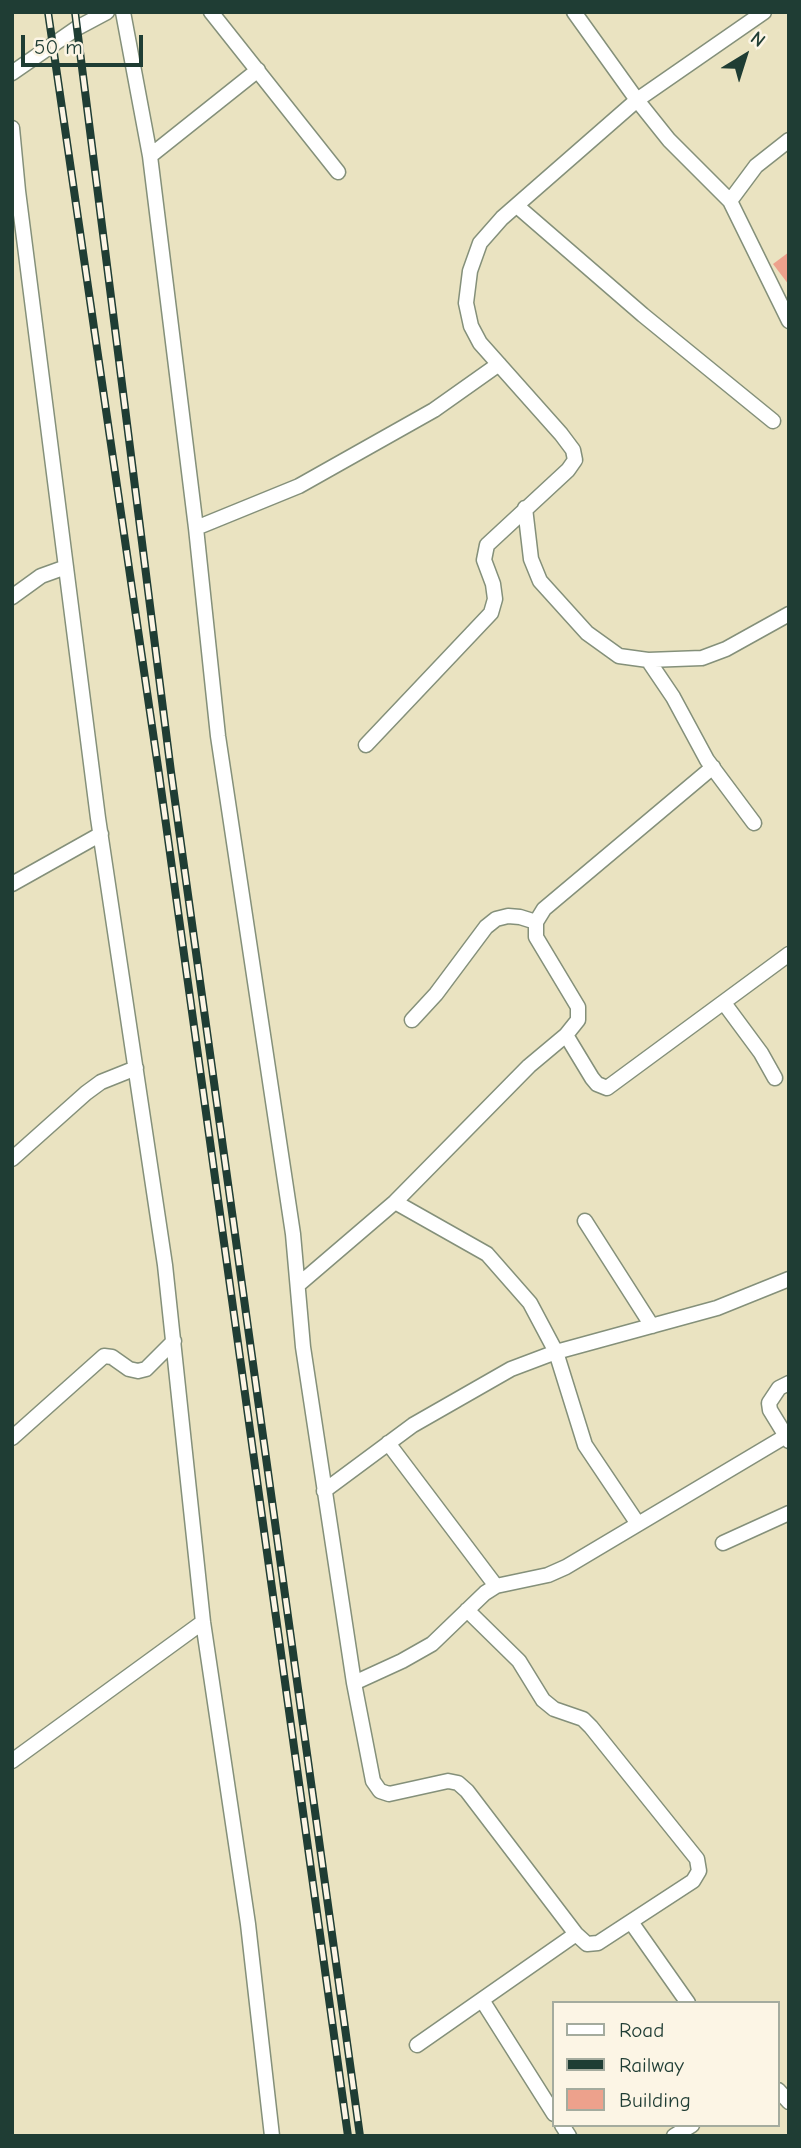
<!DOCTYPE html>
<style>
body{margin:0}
#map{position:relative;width:801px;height:2148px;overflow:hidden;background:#eae3c1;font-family:"Comic Neue",sans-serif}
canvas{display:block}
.frame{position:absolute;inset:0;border:14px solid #1f3d34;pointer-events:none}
.legend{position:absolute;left:552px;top:2001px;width:228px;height:126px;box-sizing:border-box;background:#fcf5e5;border:2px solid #a4ab9e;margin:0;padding:9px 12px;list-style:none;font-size:21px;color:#1f3d34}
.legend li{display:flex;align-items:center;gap:14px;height:35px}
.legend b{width:35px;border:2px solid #a4ab9e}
.north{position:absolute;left:710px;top:21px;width:70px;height:70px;-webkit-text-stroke:5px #fcf5e5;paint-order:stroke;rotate:38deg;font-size:19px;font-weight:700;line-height:28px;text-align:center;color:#1f3d34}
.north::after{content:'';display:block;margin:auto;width:24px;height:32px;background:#1f3d34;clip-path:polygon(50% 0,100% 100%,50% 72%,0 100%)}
.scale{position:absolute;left:21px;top:35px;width:122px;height:32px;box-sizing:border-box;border:4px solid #1f3d34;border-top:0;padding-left:9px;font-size:21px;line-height:24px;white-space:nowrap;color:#1f3d34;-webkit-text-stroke:5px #fcf5e5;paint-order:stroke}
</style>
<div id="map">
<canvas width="801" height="2148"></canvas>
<div class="frame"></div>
<ul class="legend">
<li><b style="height:9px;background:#fff"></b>Road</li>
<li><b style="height:9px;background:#1f3d34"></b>Railway</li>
<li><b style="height:19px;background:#eda18c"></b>Building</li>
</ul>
<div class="north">N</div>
<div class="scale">50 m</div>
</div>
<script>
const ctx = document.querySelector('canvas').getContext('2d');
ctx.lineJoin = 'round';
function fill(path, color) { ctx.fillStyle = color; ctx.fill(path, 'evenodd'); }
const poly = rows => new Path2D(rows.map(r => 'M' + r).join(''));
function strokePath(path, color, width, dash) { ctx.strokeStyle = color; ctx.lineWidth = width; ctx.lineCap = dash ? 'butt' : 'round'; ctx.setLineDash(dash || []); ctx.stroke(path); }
const building = poly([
 [789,252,789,285,773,264]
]);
const street = poly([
 [123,12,150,156],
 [211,12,338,172],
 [574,12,637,100,669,140,730,201,789,321],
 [258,70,150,156,196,528,218,736,293,1234,303,1347,354,1683,373,1781,380,1791,389,1794,448,1781,458,1783,467,1791,576,1934,587,1944,598,1943,693,1881,699,1871,697,1859,591,1727,583,1719,554,1709,543,1700,519,1661,467,1610],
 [12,73,77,28,107,12],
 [12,128,18,191,98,818,165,1265,203,1622,248,1924,272,2136],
 [730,201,756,166,789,140],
 [517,206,643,315,773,421],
 [525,508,531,559,540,581,587,633,619,656,648,660,702,658,726,649,789,614],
 [196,528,299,486,434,410,499,364],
 [12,597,41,576,66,567],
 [648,660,673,697,707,760,754,823],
 [366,745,491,613,495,599,493,584,484,560,487,545,568,470,575,460,573,450,561,434,480,343,471,326,466,303,470,271,480,243,502,218,637,100,764,12],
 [12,884,101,834],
 [724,1003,761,1053,775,1078],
 [412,1020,436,994,486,927,496,919,508,916,520,917,536,922],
 [566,1035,592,1078,597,1084,607,1088,789,954],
 [12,1159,86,1093,101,1082,136,1068],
 [395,1202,487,1254,530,1303,556,1352,585,1445,638,1524],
 [585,1221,652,1326],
 [298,1285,395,1202,529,1066,566,1035,578,1020,578,1007,536,937,536,922,544,909,713,767],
 [789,1383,779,1388,769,1403,770,1410,789,1441],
 [12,1438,104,1356,112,1357,129,1369,138,1371,146,1369,174,1341],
 [388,1443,496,1586],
 [324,1491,413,1425,511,1369,556,1352,717,1308,789,1279],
 [723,1543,789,1513],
 [354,1683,402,1661,432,1644,485,1593,496,1586,548,1575,566,1567,786,1436],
 [12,1761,203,1622],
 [631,1922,688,2003],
 [482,2000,554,2114],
 [417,2045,576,1934],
 [778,2090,789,2102],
 [562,2125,569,2136],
 [674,2136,692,2125]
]);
const rail = poly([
 [48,12,159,774,348,2136],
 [75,12,171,772,360,2136]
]);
fill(building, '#eda18c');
strokePath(street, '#84907a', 17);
strokePath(street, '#fff', 14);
strokePath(rail, '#1f3d34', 8);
strokePath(rail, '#fcf5e5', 5, [16]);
</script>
